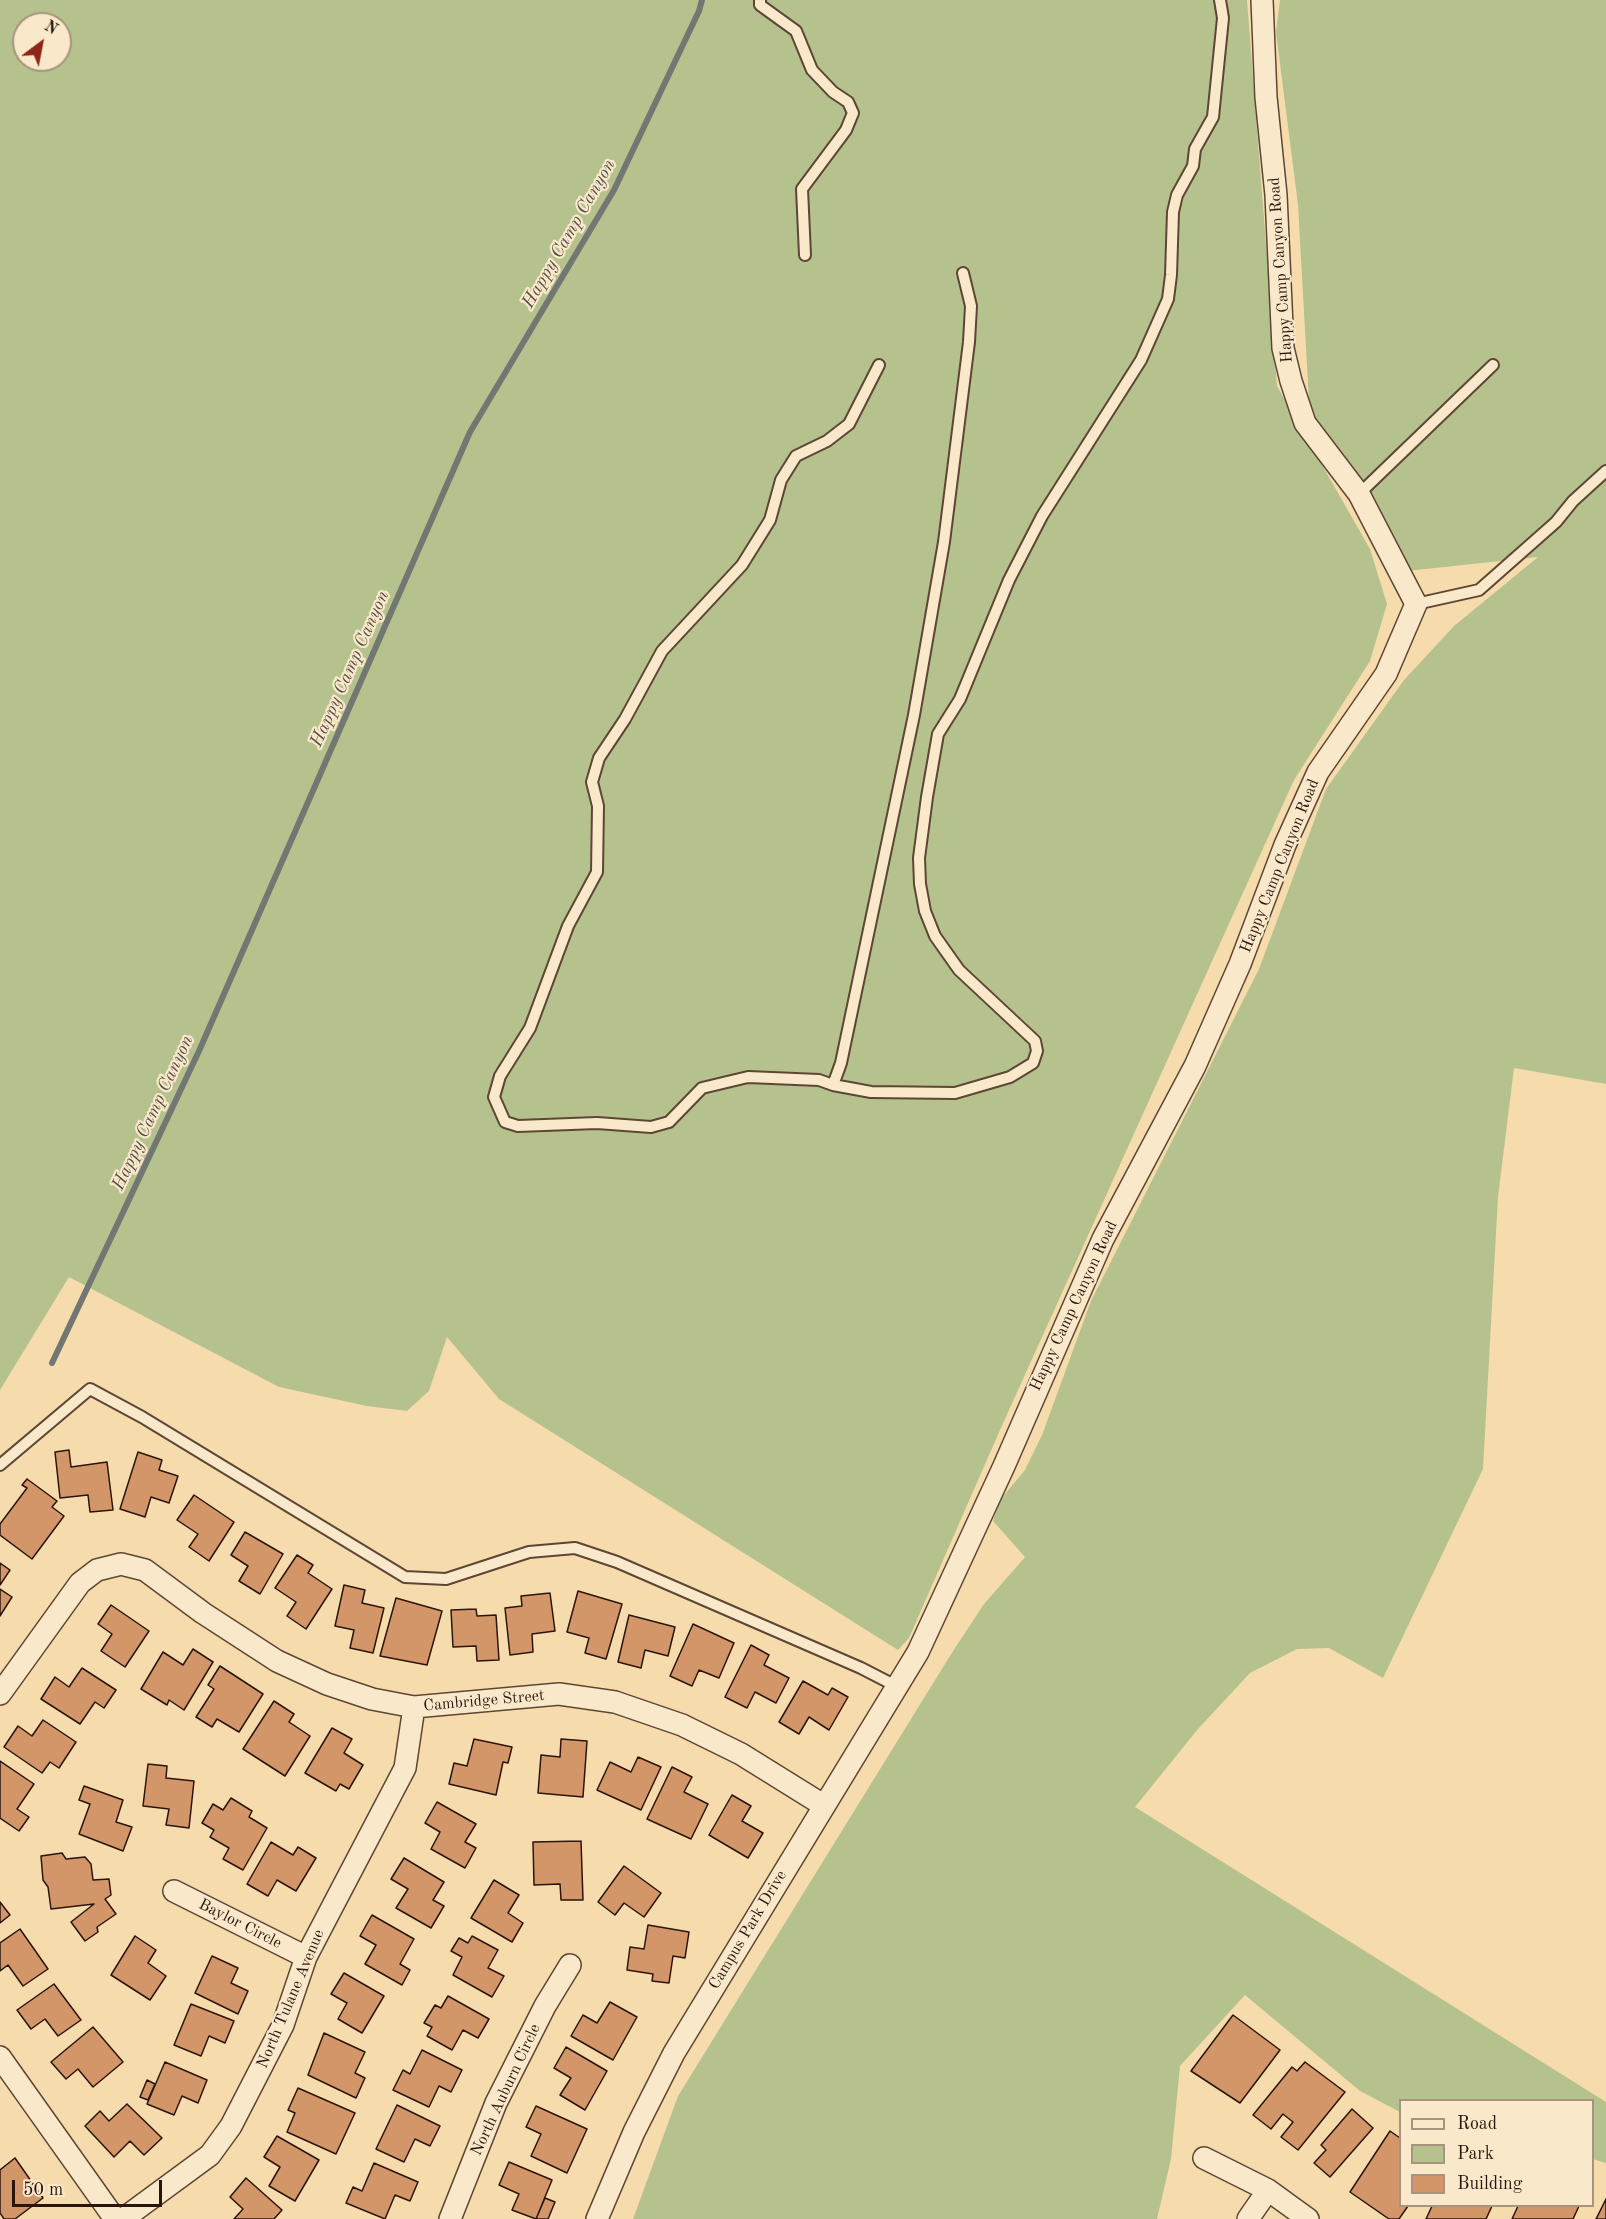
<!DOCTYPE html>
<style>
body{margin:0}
#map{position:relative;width:1606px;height:2219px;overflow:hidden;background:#f6dcad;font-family:"Old Standard TT",serif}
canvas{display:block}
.legend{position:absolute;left:1399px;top:2099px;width:195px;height:108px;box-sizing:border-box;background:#f9e8ca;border:2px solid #a7937e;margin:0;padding:8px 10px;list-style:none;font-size:18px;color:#2b140c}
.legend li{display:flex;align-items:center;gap:12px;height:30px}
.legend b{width:30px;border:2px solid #a7937e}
.north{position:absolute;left:12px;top:12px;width:60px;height:60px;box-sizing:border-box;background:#f9e8ca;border:2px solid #a7937e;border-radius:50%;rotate:32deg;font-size:16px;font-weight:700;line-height:24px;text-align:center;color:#2b140c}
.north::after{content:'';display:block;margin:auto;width:21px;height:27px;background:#8f2418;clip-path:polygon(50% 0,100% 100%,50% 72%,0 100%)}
.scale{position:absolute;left:12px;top:2180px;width:150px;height:27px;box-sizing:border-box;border:3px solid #2b140c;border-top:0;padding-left:8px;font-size:18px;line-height:21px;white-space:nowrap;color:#2b140c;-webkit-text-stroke:4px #f9e8ca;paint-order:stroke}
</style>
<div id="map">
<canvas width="1606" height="2219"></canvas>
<ul class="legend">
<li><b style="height:8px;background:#f9e8ca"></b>Road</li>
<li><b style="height:16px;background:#b6c28e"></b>Park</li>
<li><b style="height:16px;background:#d29669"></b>Building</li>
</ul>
<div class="north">N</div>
<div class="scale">50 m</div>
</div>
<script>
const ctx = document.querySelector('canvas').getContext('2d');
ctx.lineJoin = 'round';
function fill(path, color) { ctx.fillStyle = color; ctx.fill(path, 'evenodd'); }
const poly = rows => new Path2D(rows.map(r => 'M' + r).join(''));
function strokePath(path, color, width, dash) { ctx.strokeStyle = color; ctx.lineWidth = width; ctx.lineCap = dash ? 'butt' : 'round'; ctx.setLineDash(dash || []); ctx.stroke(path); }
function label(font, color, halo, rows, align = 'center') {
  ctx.font = font + ' "Old Standard TT",serif'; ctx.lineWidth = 4.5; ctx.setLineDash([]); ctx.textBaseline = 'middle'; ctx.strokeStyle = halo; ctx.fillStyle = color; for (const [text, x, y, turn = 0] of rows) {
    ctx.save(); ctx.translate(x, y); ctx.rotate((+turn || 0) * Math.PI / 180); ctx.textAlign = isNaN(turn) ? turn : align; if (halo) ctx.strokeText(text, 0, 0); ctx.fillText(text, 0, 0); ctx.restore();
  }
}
const green = poly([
 [0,0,1247,0,1277,386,1370,549,1387,604,1370,661,1294,780,1000,1430,909,1638,898,1650,499,1399,447,1337,429,1391,407,1411,367,1406,279,1387,69,1277,0,1390],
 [24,24,60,24,60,60,24,60],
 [1280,0,1606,0,1606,1084,1514,1068,1498,1197,1483,1469,1383,1678,1329,1648,1297,1649,1250,1673,1198,1729,1135,1807,1606,2102,1606,2163,1593,2159,1592,2100,1400,2100,1400,2112,1360,2091,1245,1995,1180,2066,1171,2159,1157,2219,633,2219,678,2096,953,1651,984,1604,1025,1557,993,1521,1000,1500,1025,1470,1042,1435,1091,1301,1259,969,1326,789,1404,680,1454,626,1538,557,1407,571,1310,419,1298,205,1276,32]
]);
const stream = poly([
 [52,1363,199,1051,470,432,614,190,699,11,702,0]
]);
const building = poly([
 [69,1450,71,1467,107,1462,113,1510,90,1512,88,1495,60,1498,55,1452,69,1450],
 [138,1452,162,1460,159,1470,178,1476,169,1503,151,1497,145,1517,120,1509,138,1452],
 [27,1479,57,1501,52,1507,64,1516,32,1559,0,1535,0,1524,27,1488,22,1485,27,1479],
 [194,1495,234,1522,209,1561,189,1547,198,1534,177,1520,194,1495],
 [245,1532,283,1554,260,1594,239,1581,248,1566,231,1555,245,1532],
 [297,1555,313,1565,308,1573,332,1589,306,1629,287,1616,296,1602,275,1588,297,1555],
 [0,1563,10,1570,0,1585,0,1563],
 [344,1585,365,1590,362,1603,384,1608,373,1653,350,1648,354,1630,335,1626,344,1585],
 [0,1589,12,1597,0,1616,0,1589],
 [578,1591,622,1604,606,1659,585,1653,589,1638,567,1632,578,1591],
 [550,1593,555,1631,532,1634,533,1652,510,1655,505,1608,522,1606,521,1596,550,1593],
 [396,1598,442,1611,427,1665,380,1656,396,1598],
 [111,1605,149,1631,125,1667,101,1651,112,1634,98,1624,111,1605],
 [476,1609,477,1616,496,1615,499,1660,477,1661,476,1646,453,1647,451,1610,476,1609],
 [629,1615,675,1627,668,1656,645,1650,641,1668,618,1662,629,1615],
 [693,1624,734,1643,719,1678,699,1670,692,1686,670,1676,693,1624],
 [751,1645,769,1655,764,1665,789,1678,776,1703,755,1692,747,1708,725,1697,751,1645],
 [193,1649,213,1662,184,1710,169,1700,167,1705,141,1689,163,1652,183,1665,193,1649],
 [220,1666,263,1694,239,1732,217,1719,212,1727,196,1717,214,1689,208,1685,220,1666],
 [82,1668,116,1690,104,1708,95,1702,80,1724,41,1699,55,1677,69,1687,82,1668],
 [803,1681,828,1695,832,1688,848,1697,829,1730,809,1717,799,1734,779,1722,803,1681],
 [274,1701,294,1714,289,1722,310,1736,285,1776,243,1749,274,1701],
 [43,1720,76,1742,59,1768,50,1762,42,1773,4,1747,18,1726,32,1736,43,1720],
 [332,1728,352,1739,344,1753,363,1765,349,1789,340,1784,336,1791,305,1773,332,1728],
 [474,1739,512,1747,508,1763,503,1762,496,1795,449,1784,454,1763,467,1766,474,1739],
 [561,1739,587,1741,583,1797,538,1793,541,1755,560,1757,561,1739],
 [638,1757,661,1767,641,1810,597,1790,610,1762,631,1772,638,1757],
 [0,1761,34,1784,17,1809,29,1817,19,1831,0,1818,0,1761],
 [148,1764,167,1766,166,1778,194,1781,189,1828,166,1825,169,1809,143,1806,148,1764],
 [672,1767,692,1777,684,1792,708,1804,691,1839,647,1819,672,1767],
 [84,1786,123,1800,116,1822,132,1827,123,1851,79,1834,90,1804,79,1800,84,1786],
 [732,1795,751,1806,742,1821,763,1833,748,1858,709,1835,732,1795],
 [231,1798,252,1811,249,1817,267,1828,243,1870,223,1859,229,1848,210,1837,214,1830,202,1823,213,1804,223,1810,231,1798],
 [437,1802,476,1824,465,1842,476,1848,465,1868,431,1849,440,1832,425,1823,437,1802],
 [581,1841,583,1900,561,1900,560,1884,534,1885,533,1842,581,1841],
 [271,1842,293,1855,298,1847,316,1858,296,1891,277,1880,268,1896,247,1884,271,1842],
 [62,1853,66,1859,85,1857,91,1864,93,1880,109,1879,111,1895,105,1899,116,1914,97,1927,98,1932,85,1941,71,1922,94,1904,51,1909,48,1887,43,1880,41,1856,62,1853],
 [404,1858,444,1882,433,1900,444,1906,431,1928,396,1908,408,1889,391,1879,404,1858],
 [624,1866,661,1893,644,1917,624,1903,615,1915,598,1902,624,1866],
 [494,1880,519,1895,508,1913,523,1923,512,1942,471,1918,494,1880],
 [0,1902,10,1915,0,1923,0,1902],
 [372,1915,414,1939,400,1964,410,1970,402,1985,365,1964,376,1945,360,1936,372,1915],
 [648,1925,689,1932,685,1958,673,1956,669,1983,652,1981,653,1974,627,1970,630,1947,644,1949,648,1925],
 [20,1929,48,1969,23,1986,8,1965,0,1971,0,1943,20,1929],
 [135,1936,156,1950,148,1963,166,1976,150,2000,111,1975,135,1936],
 [472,1936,498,1950,488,1968,504,1976,492,1997,453,1975,462,1957,451,1951,459,1938,468,1943,472,1936],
 [212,1956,238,1968,231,1983,248,1991,238,2014,195,1993,212,1956],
 [344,1973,384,1996,362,2033,338,2019,347,2003,331,1994,344,1973],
 [54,1984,81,2020,58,2036,45,2019,31,2029,17,2010,54,1984],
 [448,1996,489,2019,478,2038,463,2030,452,2050,427,2036,432,2027,424,2023,435,2005,441,2008,448,1996],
 [610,2002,637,2017,613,2060,571,2036,583,2015,597,2023,610,2002],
 [191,2004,234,2021,225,2043,209,2036,201,2056,174,2045,191,2004],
 [1233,2015,1280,2050,1240,2103,1191,2071,1233,2015],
 [93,2027,123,2062,93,2087,78,2069,66,2079,51,2062,93,2027],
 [324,2033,365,2052,355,2073,365,2078,356,2098,308,2075,324,2033],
 [566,2047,607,2071,585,2110,560,2095,571,2078,554,2068,566,2047],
 [422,2050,462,2070,451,2092,439,2086,429,2107,393,2090,403,2070,410,2074,422,2050],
 [165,2062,207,2080,198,2103,182,2096,174,2115,147,2104,165,2062],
 [1305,2062,1345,2092,1298,2150,1281,2137,1293,2122,1283,2114,1271,2129,1253,2115,1292,2067,1297,2071,1305,2062],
 [147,2080,155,2084,148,2100,140,2097,147,2080],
 [298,2088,355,2113,336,2154,287,2132,295,2113,288,2110,298,2088],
 [127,2104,162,2138,144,2155,130,2141,114,2157,85,2126,100,2111,109,2121,127,2104],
 [397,2105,440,2126,430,2146,415,2139,404,2162,376,2149,397,2105],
 [536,2106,587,2129,567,2173,531,2156,541,2134,526,2127,536,2106],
 [1352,2109,1373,2128,1330,2177,1314,2163,1326,2150,1321,2145,1352,2109],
 [1390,2131,1400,2138,1400,2206,1408,2206,1399,2219,1389,2219,1350,2192,1390,2131],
 [277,2136,319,2160,295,2201,269,2186,280,2167,264,2157,277,2136],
 [15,2158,43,2198,15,2219,4,2219,0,2213,0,2170,15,2158],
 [509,2162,552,2180,536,2219,512,2210,519,2194,499,2185,509,2162],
 [374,2163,418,2182,410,2201,395,2195,385,2219,346,2203,353,2187,362,2191,374,2163],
 [246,2178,282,2210,274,2219,234,2219,243,2209,230,2197,246,2178],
 [545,2198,555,2202,548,2219,536,2219,545,2198],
 [1606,2199,1606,2219,1596,2219,1606,2199],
 [1432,2206,1492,2206,1486,2219,1426,2219,1432,2206],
 [1518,2206,1579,2206,1573,2219,1512,2219,1518,2206]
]);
const service = poly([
 [760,0,760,5,796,31,812,70,833,92,848,102,853,113,846,130,802,189,805,255],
 [879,365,849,424,827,441,796,456,781,480,770,520,742,565,662,651,625,719,599,758,592,782,598,806,597,872,568,926,530,1028,500,1076,494,1097,505,1122,518,1126,597,1123,651,1127,669,1122,702,1088,748,1077,819,1080,833,1085,871,1092,955,1093,1010,1077,1033,1063,1037,1051,1035,1041,959,970,935,936,925,911,920,884,919,858,927,797,938,734,960,699,1009,580,1042,516,1141,360,1168,299,1171,275,1173,212,1177,195,1193,166,1195,149,1213,117,1223,18,1220,0],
 [1359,494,1493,365],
 [1416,604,1479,590,1556,522,1573,501,1606,471],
 [833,1085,841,1063,914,715,944,542,969,342,971,306,963,273],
 [0,1465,90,1389,142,1417,405,1577,446,1579,529,1552,575,1548,617,1562,861,1668,896,1686]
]);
const minor = poly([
 [0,1694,80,1583,97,1570,121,1564,145,1570,203,1613,277,1661,327,1684,372,1699,414,1707,559,1694,615,1702,682,1725,741,1754,823,1805],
 [174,1891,306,1957],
 [0,2057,115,2219],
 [1204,2158,1268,2190,1308,2219],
 [123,2219,210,2155,231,2126,283,2025,306,1957,405,1768,414,1707],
 [450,2219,496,2103,545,2006,570,1965],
 [597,2219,634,2132,674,2053,918,1652,1004,1466,1103,1239,1195,1066,1240,964,1285,845,1318,772,1386,674,1416,604,1359,494,1305,423,1291,381,1283,348,1276,195,1266,97,1262,0],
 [1248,2219,1268,2190]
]);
const streetNames = [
 ["Happy Camp Canyon Road",1281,270,-94],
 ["Happy Camp Canyon Road",1280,866,-68],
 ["Happy Camp Canyon Road",1074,1306,-65],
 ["Cambridge Street",484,1701,-5],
 ["Baylor Circle",240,1924,27],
 ["Campus Park Drive",748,1930,-59],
 ["North Tulane Avenue",291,1999,-67],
 ["North Auburn Circle",506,2090,-65]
];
const waterNames = [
 ["Happy Camp Canyon",569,234,-60],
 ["Happy Camp Canyon",350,669,-66],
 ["Happy Camp Canyon",153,1113,-65]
];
fill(green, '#b6c28e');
strokePath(stream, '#727772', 6);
fill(building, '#d29669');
strokePath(building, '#2b140c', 1.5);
strokePath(service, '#5e4634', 14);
strokePath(minor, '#5e4634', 24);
strokePath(service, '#f9e8ca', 10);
strokePath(minor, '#f9e8ca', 21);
label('16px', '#2b140c', '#f9e8ca', streetNames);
label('italic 18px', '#554e48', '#f9e8ca', waterNames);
</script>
